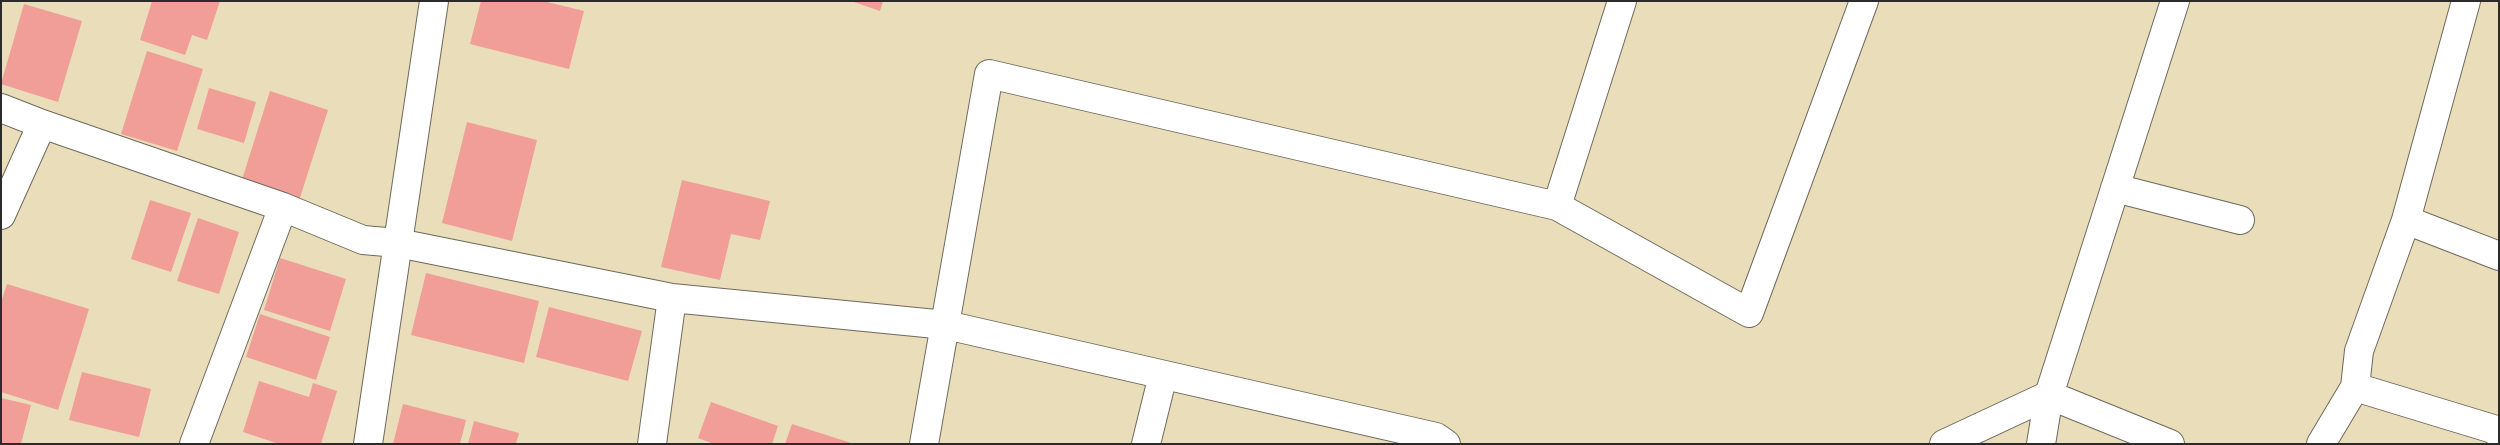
<!DOCTYPE html>
<style>
body{margin:0}
#map{position:relative;width:2500px;height:445px;overflow:hidden;background:#eaddba;font-family:"Old Standard TT",serif}
canvas{display:block}
.frame{position:absolute;inset:0;border:2px solid #2b2b2b;pointer-events:none}
</style>
<div id="map">
<canvas width="2500" height="445"></canvas>
<div class="frame"></div>
</div>
<script>
const ctx = document.querySelector('canvas').getContext('2d');
ctx.lineJoin = 'round';
function fill(path, color) { ctx.fillStyle = color; ctx.fill(path, 'evenodd'); }
const poly = rows => new Path2D(rows.map(r => 'M' + r).join(''));
function strokePath(path, color, width, dash) { ctx.strokeStyle = color; ctx.lineWidth = width; ctx.lineCap = dash ? 'butt' : 'round'; ctx.setLineDash(dash || []); ctx.stroke(path); }
const building = poly([
 [152,1,220,1,207,40,192,35,185,55,140,40],
 [481,1,543,1,584,11,569,69,470,44],
 [851,1,883,1,880,11],
 [24,4,82,21,58,102,1,84],
 [147,51,203,69,177,151,121,134],
 [209,88,256,102,244,143,197,129],
 [270,91,328,110,297,207,239,189],
 [467,122,537,140,512,241,442,223],
 [682,180,770,201,760,240,731,234,720,280,661,267],
 [150,200,191,213,171,272,131,259],
 [198,218,239,232,219,294,177,281],
 [280,258,346,279,330,331,264,310],
 [426,273,539,301,524,363,411,335],
 [7,284,89,309,58,410,1,392,1,302],
 [549,307,642,331,628,381,536,357],
 [260,314,330,337,316,380,246,357],
 [82,372,151,389,139,437,69,420],
 [259,381,309,397,313,383,337,391,321,444,279,444,243,432],
 [1,398,31,405,21,444,1,444],
 [711,402,778,426,772,444,714,444,698,438],
 [403,404,466,420,460,444,393,444],
 [474,421,519,433,516,444,468,444],
 [792,424,851,443,851,444,785,444]
]);
const minor = poly([
 [1,108,42,124,283,207],
 [2115,188,2240,220],
 [1557,206,1749,313,1864,1],
 [1,215,42,124],
 [2406,220,2499,256],
 [2355,387,2493,429,2499,434],
 [194,444,283,207,363,240,398,243,672,298,946,325,1436,437,1446,444],
 [368,444,434,1],
 [652,444,672,298],
 [924,444,989,74,1557,206,1622,1],
 [1146,444,1163,375],
 [1944,444,2049,395,2170,444],
 [2041,444,2049,395,2175,1],
 [2321,444,2355,387,2359,351,2406,220,2466,1]
]);
fill(building, '#f19d98');
strokePath(minor, '#6e695d', 30);
strokePath(minor, '#fff', 28);
</script>
